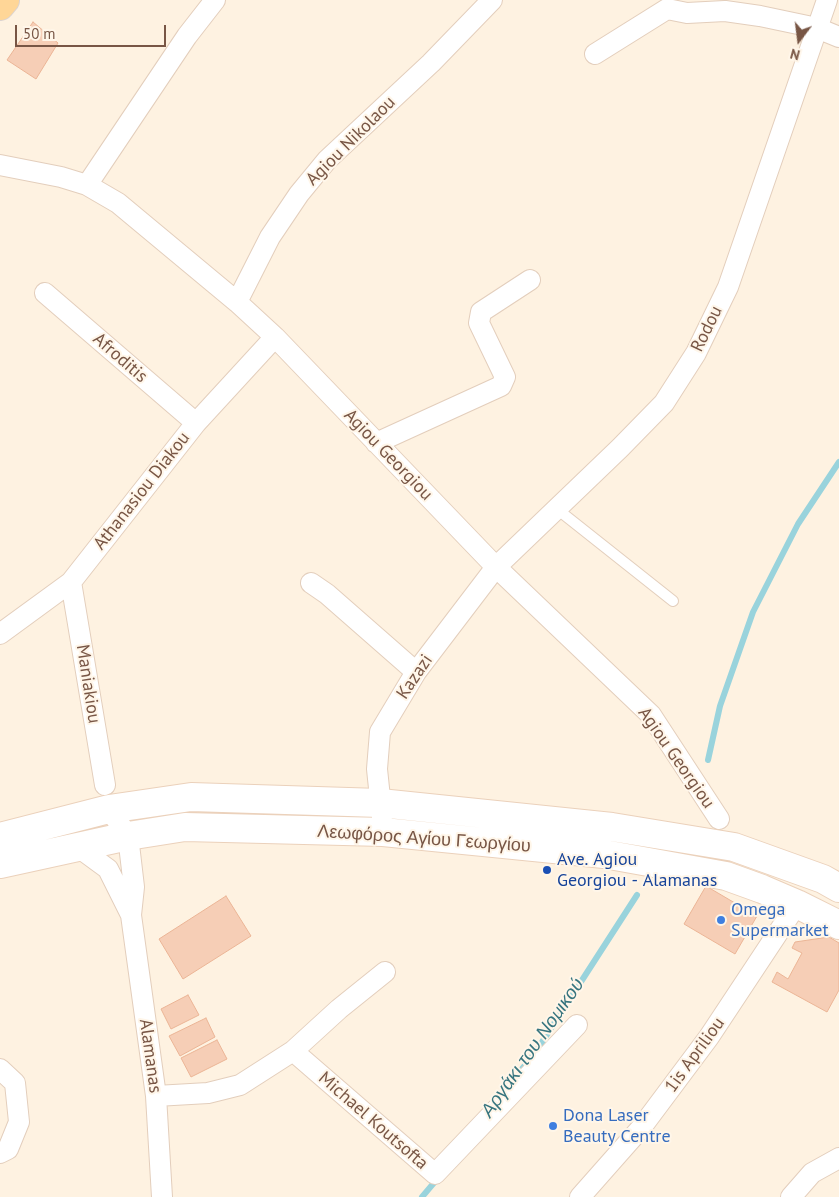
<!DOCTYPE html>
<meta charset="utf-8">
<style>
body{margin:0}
#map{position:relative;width:839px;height:1197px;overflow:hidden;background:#fef2e1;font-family:"PT Sans",sans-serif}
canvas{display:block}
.north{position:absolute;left:774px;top:15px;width:50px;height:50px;-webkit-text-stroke:4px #fff6e9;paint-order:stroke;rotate:195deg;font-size:14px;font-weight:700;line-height:20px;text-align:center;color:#785645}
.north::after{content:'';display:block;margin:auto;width:18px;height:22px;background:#785645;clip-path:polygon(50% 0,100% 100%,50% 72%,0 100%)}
.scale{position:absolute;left:15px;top:25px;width:151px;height:22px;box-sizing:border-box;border:2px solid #785645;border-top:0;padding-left:6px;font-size:15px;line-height:18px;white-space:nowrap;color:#785645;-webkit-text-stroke:4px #fff6e9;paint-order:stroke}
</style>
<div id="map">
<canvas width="839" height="1197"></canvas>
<div class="north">N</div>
<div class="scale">50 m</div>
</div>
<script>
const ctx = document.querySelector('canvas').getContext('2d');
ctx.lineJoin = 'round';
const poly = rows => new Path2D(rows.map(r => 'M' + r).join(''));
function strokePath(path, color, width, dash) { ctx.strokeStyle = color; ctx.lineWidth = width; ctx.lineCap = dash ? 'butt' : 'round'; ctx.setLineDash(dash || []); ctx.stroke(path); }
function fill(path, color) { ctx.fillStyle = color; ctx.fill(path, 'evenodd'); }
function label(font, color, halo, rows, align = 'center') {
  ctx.font = font + ' "PT Sans",sans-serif'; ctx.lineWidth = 4; ctx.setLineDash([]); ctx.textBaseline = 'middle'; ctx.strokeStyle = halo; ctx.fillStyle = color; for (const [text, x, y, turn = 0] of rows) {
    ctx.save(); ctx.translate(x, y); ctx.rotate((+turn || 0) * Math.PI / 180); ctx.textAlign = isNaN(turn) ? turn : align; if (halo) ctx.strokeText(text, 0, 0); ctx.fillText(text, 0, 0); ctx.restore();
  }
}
const stream = poly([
 [708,760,720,706,753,612,798,524,839,462],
 [522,1069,535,1053,637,895],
 [422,1197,438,1178]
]);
const building = poly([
 [33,22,58,43,36,79,7,60,33,22],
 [706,886,757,916,735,954,684,924,706,886],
 [226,896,251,936,183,979,159,939,226,896],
 [829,937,839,943,839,990,827,1012,772,982,777,972,788,979,802,953,792,948,795,942,829,937],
 [188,995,199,1015,171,1029,161,1009,188,995],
 [206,1018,215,1037,180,1056,169,1036,206,1018],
 [217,1040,227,1059,191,1077,181,1058,217,1040]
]);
const lane = poly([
 [557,509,673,601]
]);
const street = poly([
 [595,54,667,9,687,13,725,11,760,16,817,28,839,37],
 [0,165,61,177,87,185,118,203,237,302,275,337,496,567,651,715,719,819],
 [87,185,187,36,215,0],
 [45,293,196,423],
 [237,302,270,237,299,194,327,160,431,63,492,0],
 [376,443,501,386,505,377,479,323,481,312,530,280],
 [71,582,105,785],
 [311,583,327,594,416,672],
 [0,634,71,582,196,423,275,337],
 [109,809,128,836,134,887,131,915,156,1096,162,1197],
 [382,817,377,769,380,732,416,672,496,567,620,448,664,403,696,353,728,287,827,0],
 [78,847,108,869,131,915],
 [293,1051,435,1174,577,1025],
 [0,1069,15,1083,19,1122,8,1149,0,1153],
 [156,1096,208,1093,240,1085,293,1051,339,1009,385,972],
 [580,1197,641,1128,709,1037,797,904],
 [791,1197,812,1173,839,1158]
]);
const secondary = poly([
 [0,837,109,809,191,797,380,803,612,827,734,847,823,879,839,888],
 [0,864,128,836,185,827,383,832,604,854,726,876,762,889,797,904,839,925]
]);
const primary = poly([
 [0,6,5,0]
]);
const markers = [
 [547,870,5,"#1a4fb4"],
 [721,920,5,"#3f7fe0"],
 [553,1126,5,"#3f7fe0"]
];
const streetNames = [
 ["Agiou Nikolaou",351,141,-45],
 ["Rodou",707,329,-64],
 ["Afroditis",120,358,41],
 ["Agiou Georgiou",388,455,46],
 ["Athanasiou Diakou",142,491,-52],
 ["Kazazi",415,677,-56],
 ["Maniakiou",88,684,81],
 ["Agiou Georgiou",676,758,55],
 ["Λεωφόρος Αγίου Γεωργίου",424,839,4],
 ["1is Apriliou",695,1055,-54],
 ["Alamanas",150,1056,82],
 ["Michael Koutsofta",373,1121,41]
];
const transitNames = [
 ["Ave. Agiou",557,860],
 ["Georgiou - Alamanas",557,881]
];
const shopNames = [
 ["Omega",731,910],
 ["Supermarket",731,931],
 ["Dona Laser",563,1116],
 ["Beauty Centre",563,1137]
];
const waterNames = [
 ["Αργάκι του Νομικού",533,1048,-55]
];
strokePath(stream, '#99d3dc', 6);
fill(building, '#f6ceb6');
strokePath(building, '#ebb495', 1);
strokePath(lane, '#e3cebc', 12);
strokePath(street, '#e3cebc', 22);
strokePath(secondary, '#ebd1bb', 30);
strokePath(primary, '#dcd3cf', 30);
strokePath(lane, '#fff', 10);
strokePath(street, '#fff', 20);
strokePath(secondary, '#fff', 28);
strokePath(primary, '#ffd697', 28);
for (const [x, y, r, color] of markers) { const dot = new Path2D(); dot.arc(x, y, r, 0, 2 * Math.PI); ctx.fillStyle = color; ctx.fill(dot); strokePath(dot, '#fff6e9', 2); }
label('18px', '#785645', '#fff6e9', streetNames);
label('18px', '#164399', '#fff6e9', transitNames, 'left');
label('18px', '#366cbe', '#fff6e9', shopNames, 'left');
label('italic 19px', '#37757f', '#fff6e9', waterNames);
</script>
